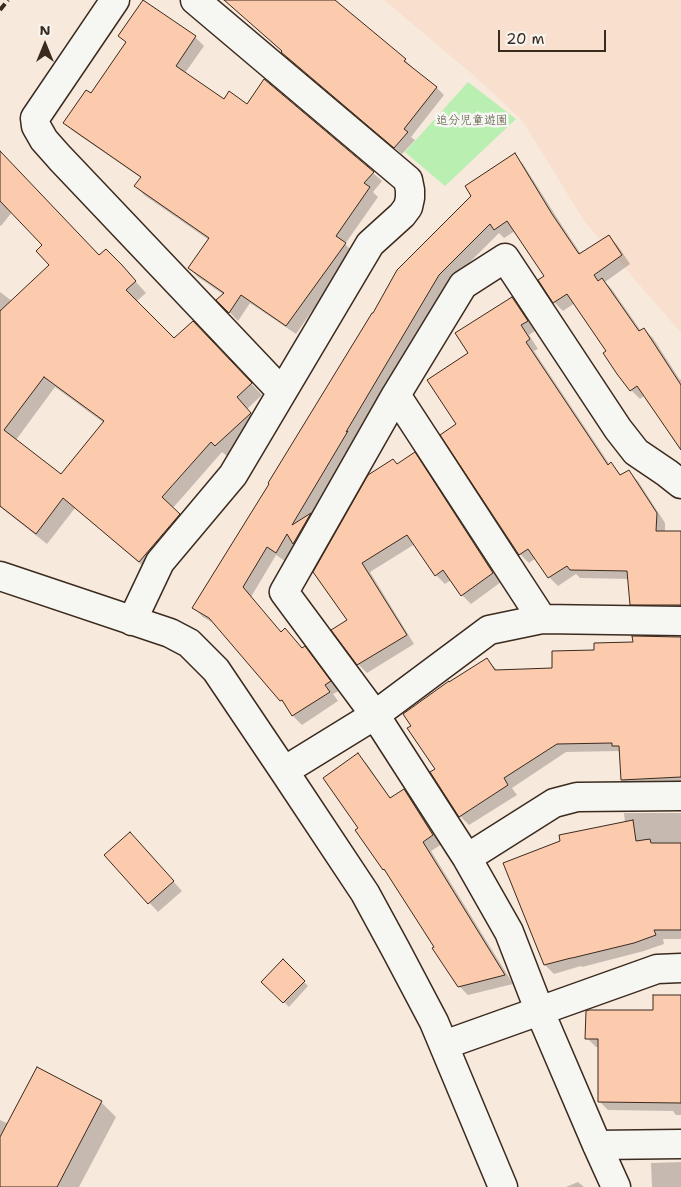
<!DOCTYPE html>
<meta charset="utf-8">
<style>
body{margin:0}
#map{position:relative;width:681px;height:1187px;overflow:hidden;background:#f8e9dd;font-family:"Shantell Sans",sans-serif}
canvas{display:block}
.north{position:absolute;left:20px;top:20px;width:50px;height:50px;-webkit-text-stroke:4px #f6f6f2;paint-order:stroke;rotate:0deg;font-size:14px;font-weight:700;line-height:20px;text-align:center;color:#3b2a1e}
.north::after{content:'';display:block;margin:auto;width:18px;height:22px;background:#3b2a1e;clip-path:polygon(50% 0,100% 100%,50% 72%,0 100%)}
.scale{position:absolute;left:498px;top:30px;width:108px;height:22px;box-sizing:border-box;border:2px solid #3b2a1e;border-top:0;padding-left:6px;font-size:15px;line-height:18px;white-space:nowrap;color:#3b2a1e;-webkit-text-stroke:4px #f6f6f2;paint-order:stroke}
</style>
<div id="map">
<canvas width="681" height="1187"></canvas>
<div class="north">N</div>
<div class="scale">20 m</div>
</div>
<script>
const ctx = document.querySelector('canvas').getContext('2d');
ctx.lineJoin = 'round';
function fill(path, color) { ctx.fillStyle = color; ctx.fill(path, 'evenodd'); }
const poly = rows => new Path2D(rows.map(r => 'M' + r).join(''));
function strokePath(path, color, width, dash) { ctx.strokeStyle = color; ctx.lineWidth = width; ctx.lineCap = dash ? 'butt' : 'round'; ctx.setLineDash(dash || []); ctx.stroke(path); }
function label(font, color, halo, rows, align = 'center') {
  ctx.font = font + ' "Shantell Sans","Klee One",sans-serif'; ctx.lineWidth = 5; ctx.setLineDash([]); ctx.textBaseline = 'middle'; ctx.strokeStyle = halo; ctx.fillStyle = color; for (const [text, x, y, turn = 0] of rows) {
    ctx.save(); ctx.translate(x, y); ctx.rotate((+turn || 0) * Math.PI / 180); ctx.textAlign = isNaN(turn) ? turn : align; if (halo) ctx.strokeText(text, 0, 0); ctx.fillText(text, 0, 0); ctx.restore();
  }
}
const built = poly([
 [384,0,681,0,681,333,584,221,522,120,473,75]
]);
const green = poly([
 [468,82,516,119,445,186,405,152]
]);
const shadow = poly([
 [226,0,333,0,405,60,413,68,412,69,437,88,444,95,411,137,415,140,402,154,290,60,283,51],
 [119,36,195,37,204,46,185,73,224,101,247,106,373,173,382,181,373,192,378,197,345,244,353,252,296,334,250,303,238,321,218,300,224,295,198,277,189,268,209,240,144,195,136,186,141,178,73,131,64,123,91,95,127,43],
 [514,155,523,164,561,224,581,254,609,236,618,246,630,264,605,282,611,288,641,331,644,329,653,338,680,380,681,379,681,448,645,395,640,399,631,390,608,352,575,303,563,311,554,302,546,276,515,231,504,238,499,233,448,284,303,552,295,544,285,561,276,555,251,597,281,633,285,630,303,649,305,648,314,657,339,691,333,694,338,701,302,725,293,716,287,707,217,625,203,617,194,608],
 [0,165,99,256,117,261,146,293,137,301,174,340,204,334,262,395,247,409,262,425,227,456,222,452,172,509,190,526,151,573,75,508,47,544,0,507,0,292,112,376,141,338,48,263,37,252,44,245,12,212,1,226,0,225],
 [55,387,104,423,61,475,16,440],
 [512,298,521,307,536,330,529,335,538,349,534,351,610,465,611,464,622,476,629,472,638,481,665,523,665,532,681,532,681,614,640,613,631,604,629,579,580,578,576,574,558,586,549,577,536,558,529,563,520,554,442,435,458,424,470,353],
 [414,454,423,463,501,582,471,604,462,595,451,580,445,584,436,575,415,544,370,572,414,644,367,673,358,664,349,621,315,572,398,465],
 [681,638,681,789,631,790,622,780,620,753,618,751,566,752,512,788,517,795,469,825,460,816,432,772,437,769,487,659,498,671,553,670,596,652,634,643],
 [358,755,367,764,391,799,404,790,413,800,442,844,431,851,513,984,468,995,459,986,436,947,390,875,384,869,360,829],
 [624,813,681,813,681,939,663,939,664,944,644,951,582,967,581,966,554,974,545,965,625,823],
 [139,843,182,891,158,912,106,856],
 [283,961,308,986,289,1007,263,982],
 [681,996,681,1115,676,1115,673,1111,608,1110,599,1101,599,1047,596,1047,587,1038,655,1012],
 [38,1068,101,1102,116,1117,79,1187,0,1187,0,1120,9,1124],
 [681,1162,681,1187,652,1187,651,1163],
 [578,1182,584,1187,566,1187]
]);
const building = poly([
 [143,0,196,36,176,66,224,99,229,91,247,104,264,79,374,172,364,183,370,187,336,236,346,243,286,326,241,295,229,313,216,300,224,293,188,268,209,238,134,186,141,177,63,123,86,90,91,93,126,42,118,36,143,0],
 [224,0,335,0,406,59,404,61,437,87,404,129,408,132,394,148,281,52,282,51,224,0],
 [0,151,99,255,106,249,122,265,136,281,126,290,174,338,193,321,252,383,237,397,251,413,215,446,211,442,162,497,180,514,139,562,63,498,36,534,0,506,0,311,49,265,36,251,42,245,0,201,0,151],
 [44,377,104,421,61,474,4,430,44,377],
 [515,153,552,214,579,254,609,235,622,255,594,275,598,281,602,278,639,331,644,328,681,385,681,450,637,386,630,391,617,374,603,353,606,351,567,294,553,303,538,280,544,276,507,221,494,230,490,224,439,275,346,432,348,431,292,525,311,513,293,544,287,534,276,553,267,547,243,587,281,632,285,628,302,648,305,646,331,681,325,685,330,692,292,716,282,700,280,701,209,618,192,608,269,484,268,483,372,313,373,313,397,270,471,196,465,186,515,153],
 [512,297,528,321,521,325,530,339,526,342,608,465,611,462,620,475,629,470,657,513,656,531,681,531,681,605,630,605,627,571,570,570,567,566,548,578,528,549,519,555,440,435,456,424,427,380,468,353,455,333,512,297],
 [415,452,493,573,461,596,443,570,435,576,407,535,362,563,407,635,357,665,331,630,347,620,313,572,368,475,393,459,397,464,415,452],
 [632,636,681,637,681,777,621,780,619,746,612,746,612,743,557,744,504,778,508,785,459,817,430,772,435,769,407,728,411,726,403,714,449,681,449,682,487,658,495,670,552,668,552,651,594,650,594,643,633,642,632,636],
 [358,753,390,798,404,789,433,835,423,842,505,975,458,987,432,948,434,947,384,869,383,870,355,830,358,828,323,778,358,753],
 [633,820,636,841,650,839,651,843,681,843,681,930,654,930,656,935,634,943,572,958,571,958,544,965,503,863,560,841,559,835,633,820],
 [130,832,174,881,148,904,104,855,130,832],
 [283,959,305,981,283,1003,261,982,283,959],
 [653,995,681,995,681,1103,598,1102,598,1039,585,1039,586,1011,589,1010,653,1010,653,995],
 [37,1067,102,1101,57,1187,0,1187,0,1137,37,1067]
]);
const street = poly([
 [115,0,35,118,36,126,44,140,60,158,282,392],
 [396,395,542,619],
 [0,576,170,633,189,643,216,670,284,771,365,893,396,950,434,1022,503,1187],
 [132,621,160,562,233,475,370,244,402,215,408,207,410,198,410,190,408,180,195,0],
 [284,771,375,715,489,630,542,619,681,621],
 [467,858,554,803,577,797,681,796],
 [444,1045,657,969,681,968],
 [597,1145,681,1144],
 [616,1187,597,1145,540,1012,509,932,467,858,375,715,284,592,396,395,463,285,505,258,618,429,636,452,667,473,681,484]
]);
const rail = poly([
 [0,10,8,0]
]);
const parkNames = [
 ["追分児童遊園",472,121]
];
fill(built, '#f9e0ce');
fill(green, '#b9efb1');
fill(shadow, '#0003');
fill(building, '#fccaac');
strokePath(building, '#3b2a1e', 1);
strokePath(street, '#3b2a1e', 31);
strokePath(street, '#f6f6f2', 28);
strokePath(rail, '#3b2a1e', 4, [8, 4]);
label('12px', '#54513b', '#f6f6f2', parkNames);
</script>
